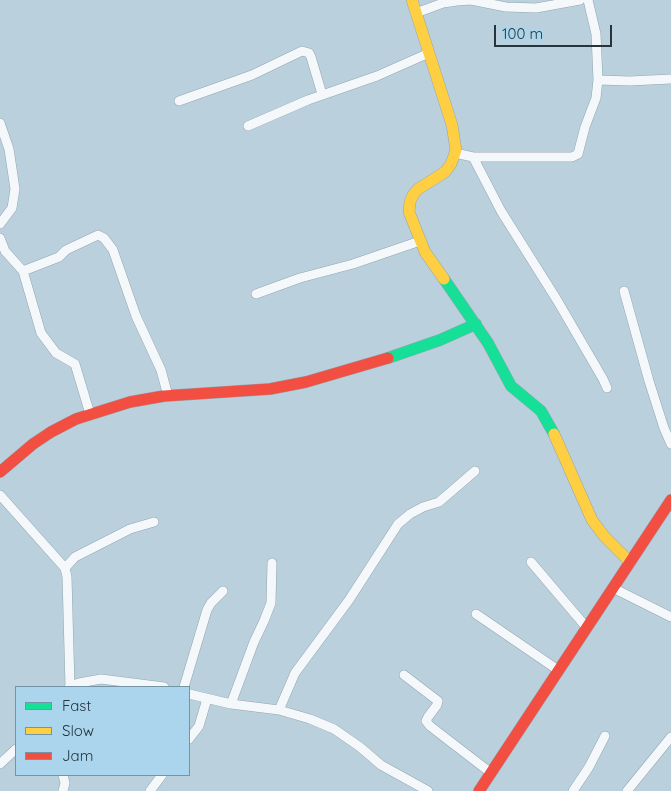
<!DOCTYPE html>
<style>
body{margin:0}
#map{position:relative;width:671px;height:791px;overflow:hidden;background:#bad1dd;font-family:Quicksand,sans-serif}
canvas{display:block}
.legend{position:absolute;left:15px;top:686px;width:175px;height:90px;box-sizing:border-box;background:#abd5ec;border:1px solid #7595a6;margin:0;padding:6px 9px;list-style:none;font-size:15px;color:#24353e}
.legend li{display:flex;align-items:center;gap:10px;height:25px}
.legend b{width:25px;border:1px solid #7595a6}
.scale{position:absolute;left:494px;top:25px;width:118px;height:22px;box-sizing:border-box;border:2px solid #24353e;border-top:0;padding-left:6px;font-size:15px;line-height:18px;white-space:nowrap;color:#24353e;-webkit-text-stroke:4px #abd5ec;paint-order:stroke}
</style>
<div id="map">
<canvas width="671" height="791"></canvas>
<ul class="legend">
<li><b style="height:6px;background:#16e098"></b>Fast</li>
<li><b style="height:6px;background:#ffcf43"></b>Slow</li>
<li><b style="height:6px;background:#f24e42"></b>Jam</li>
</ul>
<div class="scale">100 m</div>
</div>
<script>
const ctx = document.querySelector('canvas').getContext('2d');
ctx.lineJoin = 'round';
const poly = rows => new Path2D(rows.map(r => 'M' + r).join(''));
function strokePath(path, color, width, dash) { ctx.strokeStyle = color; ctx.lineWidth = width; ctx.lineCap = dash ? 'butt' : 'round'; ctx.setLineDash(dash || []); ctx.stroke(path); }
const street = poly([
 [416,13,443,3,457,1,471,0,506,7,536,8,580,0],
 [598,80,630,81,671,79],
 [179,101,252,75,302,51,309,53,311,57,322,94],
 [0,123,9,149,15,189,12,208,0,224],
 [248,126,308,100,377,76,429,53],
 [455,153,473,157,572,157,578,154,585,127,596,98,598,80,596,34,588,0],
 [473,157,501,211,557,300,603,379,607,388],
 [0,238,5,251,23,271,41,333,56,353,75,364,90,414],
 [23,271,59,257,66,250,98,235,104,238,113,250,136,316,161,370,168,396],
 [624,291,649,381,664,428,671,444],
 [256,294,300,278,353,264,420,241],
 [0,495,65,568,67,577,70,687],
 [531,562,587,628],
 [65,568,75,557,130,529,154,522],
 [613,588,671,617],
 [476,614,558,670],
 [404,675,438,701,437,705,428,717,426,721,430,726,491,773],
 [69,687,79,683,101,679,164,687],
 [184,687,207,610,211,603,223,591],
 [189,694,231,704,279,710,310,719,334,729,360,747,381,765,428,791],
 [231,704,254,642,264,621,271,603,272,563],
 [279,710,295,673,349,600,398,524,410,514,423,507,439,502,475,471],
 [189,739,199,726,207,699],
 [0,764,16,749],
 [63,775,65,783,63,791],
 [150,791,162,775],
 [573,791,589,767,605,736],
 [627,791,671,737]
]);
const fast = poly([
 [444,279,488,343,511,386,541,411,554,434],
 [388,358,440,340,476,324]
]);
const slow = poly([
 [412,0,452,125,456,150,451,164,445,172,418,189,413,195,410,202,409,212,425,252,444,279],
 [554,434,592,520,604,536,630,562]
]);
const jam = poly([
 [0,472,33,444,51,432,76,419,130,402,164,396,270,389,306,382,388,358],
 [479,791,671,500]
]);
strokePath(street, '#93a5ae', 10);
strokePath(fast, '#93a5ae', 12);
strokePath(slow, '#93a5ae', 12);
strokePath(jam, '#93a5ae', 12);
strokePath(street, '#f5f8fa', 9);
strokePath(fast, '#16e098', 11);
strokePath(slow, '#ffcf43', 11);
strokePath(jam, '#f24e42', 11);
</script>
